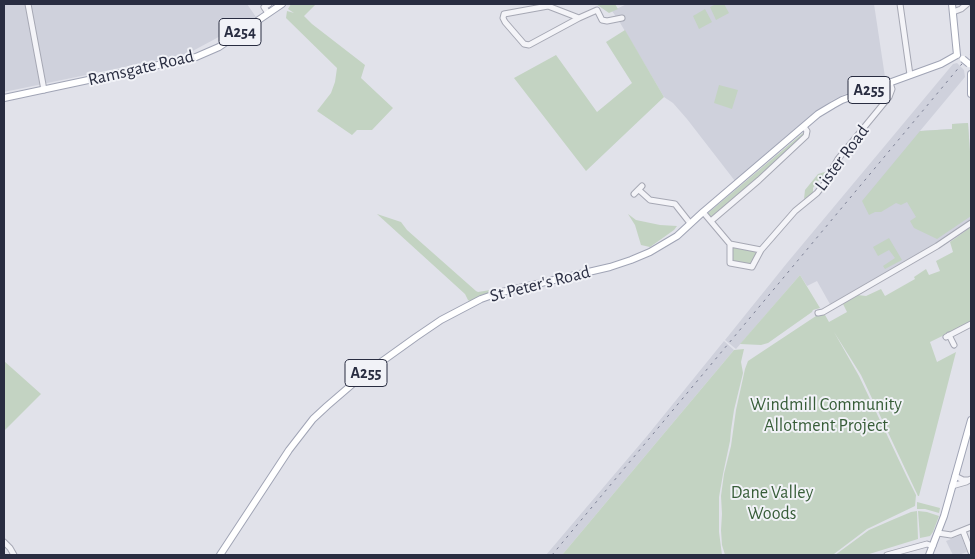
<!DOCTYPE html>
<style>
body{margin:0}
#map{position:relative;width:975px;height:559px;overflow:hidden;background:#e1e2ea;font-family:"Alegreya Sans",sans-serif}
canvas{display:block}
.frame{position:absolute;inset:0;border:5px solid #292d41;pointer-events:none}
</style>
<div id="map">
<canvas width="975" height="559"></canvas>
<div class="frame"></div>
</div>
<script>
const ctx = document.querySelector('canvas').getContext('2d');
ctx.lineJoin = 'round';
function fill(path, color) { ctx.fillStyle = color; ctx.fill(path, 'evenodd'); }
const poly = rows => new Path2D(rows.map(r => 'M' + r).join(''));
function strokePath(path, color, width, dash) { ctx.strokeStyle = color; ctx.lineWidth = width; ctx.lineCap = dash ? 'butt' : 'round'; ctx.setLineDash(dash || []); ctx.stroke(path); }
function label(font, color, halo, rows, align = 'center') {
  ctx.font = font + ' "Alegreya Sans",sans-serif'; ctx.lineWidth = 4; ctx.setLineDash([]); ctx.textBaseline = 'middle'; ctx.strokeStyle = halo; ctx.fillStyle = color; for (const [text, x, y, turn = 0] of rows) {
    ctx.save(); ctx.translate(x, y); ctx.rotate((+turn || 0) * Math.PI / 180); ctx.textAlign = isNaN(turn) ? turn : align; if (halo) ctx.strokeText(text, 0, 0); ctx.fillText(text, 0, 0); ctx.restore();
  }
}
const built = poly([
 [4,4,247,4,256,17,187,54,4,92],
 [627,4,874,4,885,77,884,80,843,95,831,101,789,134,735,181,687,119,673,103,664,97,619,21,612,11],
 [957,63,964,70,965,77,920,131,952,129,952,124,968,123,971,167,971,219,947,237,857,289,856,291,831,306,817,281,807,286,800,275,736,349,725,340,787,263,888,142,953,64],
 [724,341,734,350,562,555,546,555,647,436],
 [961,535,967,552,958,555,953,555,946,541]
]);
const green = poly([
 [291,4,316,4,304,16,312,24,365,65,361,78,393,108,372,130,357,130,352,135,317,111,331,93,335,82,337,68,286,18,287,11,294,13,288,9],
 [596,4,615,4,618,9,609,13],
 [716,4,724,4,729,13,716,20,710,7],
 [705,9,712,22,699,29,693,16],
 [625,30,664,97,586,171,514,78,556,55,597,112,632,83,606,42],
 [719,85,738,90,732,109,714,103],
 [968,123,971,167,971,216,937,239,914,228,910,221,916,217,907,202,901,205,896,203,881,212,875,212,869,215,862,201,920,131,952,129,952,124],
 [803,133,804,133,803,137,727,205,712,217,708,216,708,213],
 [828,171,823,180,819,180,813,188,813,193,804,199,805,190,818,174],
 [377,214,401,222,407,230,476,291,478,292,496,289,497,292,471,302,468,300,465,294],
 [628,214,636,220,660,225,677,226,674,230,650,247,641,245,635,225],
 [971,227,971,322,930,342,937,362,956,352,919,496,918,496,861,375,834,332,859,376,906,475,916,495,915,506,867,529,834,554,829,555,725,555,722,545,721,530,722,514,721,496,724,474,731,446,736,410,745,369,748,361,819,314,825,315,829,322,847,312,843,304,858,295,866,296,881,289,885,296,915,279,914,277,926,269,929,275,940,271,936,261,953,252,950,242],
 [889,238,902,260,885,269,883,266,895,258,889,250,878,256,873,247],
 [733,247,755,250,756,254,751,264,732,262,732,248],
 [800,275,820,308,813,310,812,312,768,343,761,345,740,344],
 [744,349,741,362,743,373,734,410,731,430,730,441,723,474,719,497,719,532,722,555,562,555,734,350],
 [4,361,41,394,4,431],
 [917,502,940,508,939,513,925,509,917,509],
 [917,511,918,539,866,555,835,555,869,530,892,520,911,512],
 [918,511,927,512,939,516,933,532,930,536,920,538]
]);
const minor = poly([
 [28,4,44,90],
 [900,4,910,75],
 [953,12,961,9,967,4],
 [268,13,264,7,269,4],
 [579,18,529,45,524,44,505,22,503,18,504,14,548,6,579,18,597,10,602,20,607,21,622,18],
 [639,190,650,200,675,204,690,223],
 [634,194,642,186],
 [703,212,730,244,761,250],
 [711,221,759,180,806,136,807,131,804,127],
 [730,244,730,263,752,267,761,250,795,211,817,193,824,184,838,159,889,97,892,89,890,83],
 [818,313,823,312,937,246,971,223],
 [949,335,954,345],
 [946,337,971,324],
 [955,476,963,480,968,480],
 [952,486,966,482,971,479],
 [963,531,971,552],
 [938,533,951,535,971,527],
 [4,542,10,548,14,555],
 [887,555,927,544,933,546]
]);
const major = poly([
 [952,4,957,55],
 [971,74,971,94],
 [4,98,196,57,219,47,282,4],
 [220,555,289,450,313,419,327,406,363,375,416,337,441,320,481,299,498,293,610,267,631,260,650,252,677,236,703,212,818,114,833,105,842,100,941,64,957,55],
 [929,555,944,516,971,420]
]);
const rail = poly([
 [552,555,971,53]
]);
const majorBridge = poly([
 [963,59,969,64]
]);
const shields = [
 [240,32,42],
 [869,90,42],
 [366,373,42]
];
const shieldNames = [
 ["A254",240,32],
 ["A255",869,90],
 ["A255",366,373]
];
const streetNames = [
 ["Ramsgate Road",141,68,-13],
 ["Lister Road",842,158,-53],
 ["St Peter's Road",540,284,-14]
];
const parkNames = [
 ["Windmill Community",826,405],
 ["Allotment Project",826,426],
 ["Dane Valley",772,493],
 ["Woods",772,514]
];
fill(built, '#cfd1dc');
fill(green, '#c3d3c2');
strokePath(minor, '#a6a8b4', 7);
strokePath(major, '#a0a4b5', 8);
strokePath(minor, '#f4f4f8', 5);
strokePath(major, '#fff', 6);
strokePath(rail, '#7a7e93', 1, [2.5, 5]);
strokePath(majorBridge, '#a0a4b5', 8, []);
strokePath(majorBridge, '#fff', 6);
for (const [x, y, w] of shields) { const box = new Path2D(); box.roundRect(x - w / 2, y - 13.5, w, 27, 4); ctx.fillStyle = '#f1f2f7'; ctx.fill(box); strokePath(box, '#292d41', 1); }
label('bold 16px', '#292d41', null, shieldNames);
label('18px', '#292d41', '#f1f2f7', streetNames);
label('18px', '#375d38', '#f1f2f7', parkNames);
</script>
